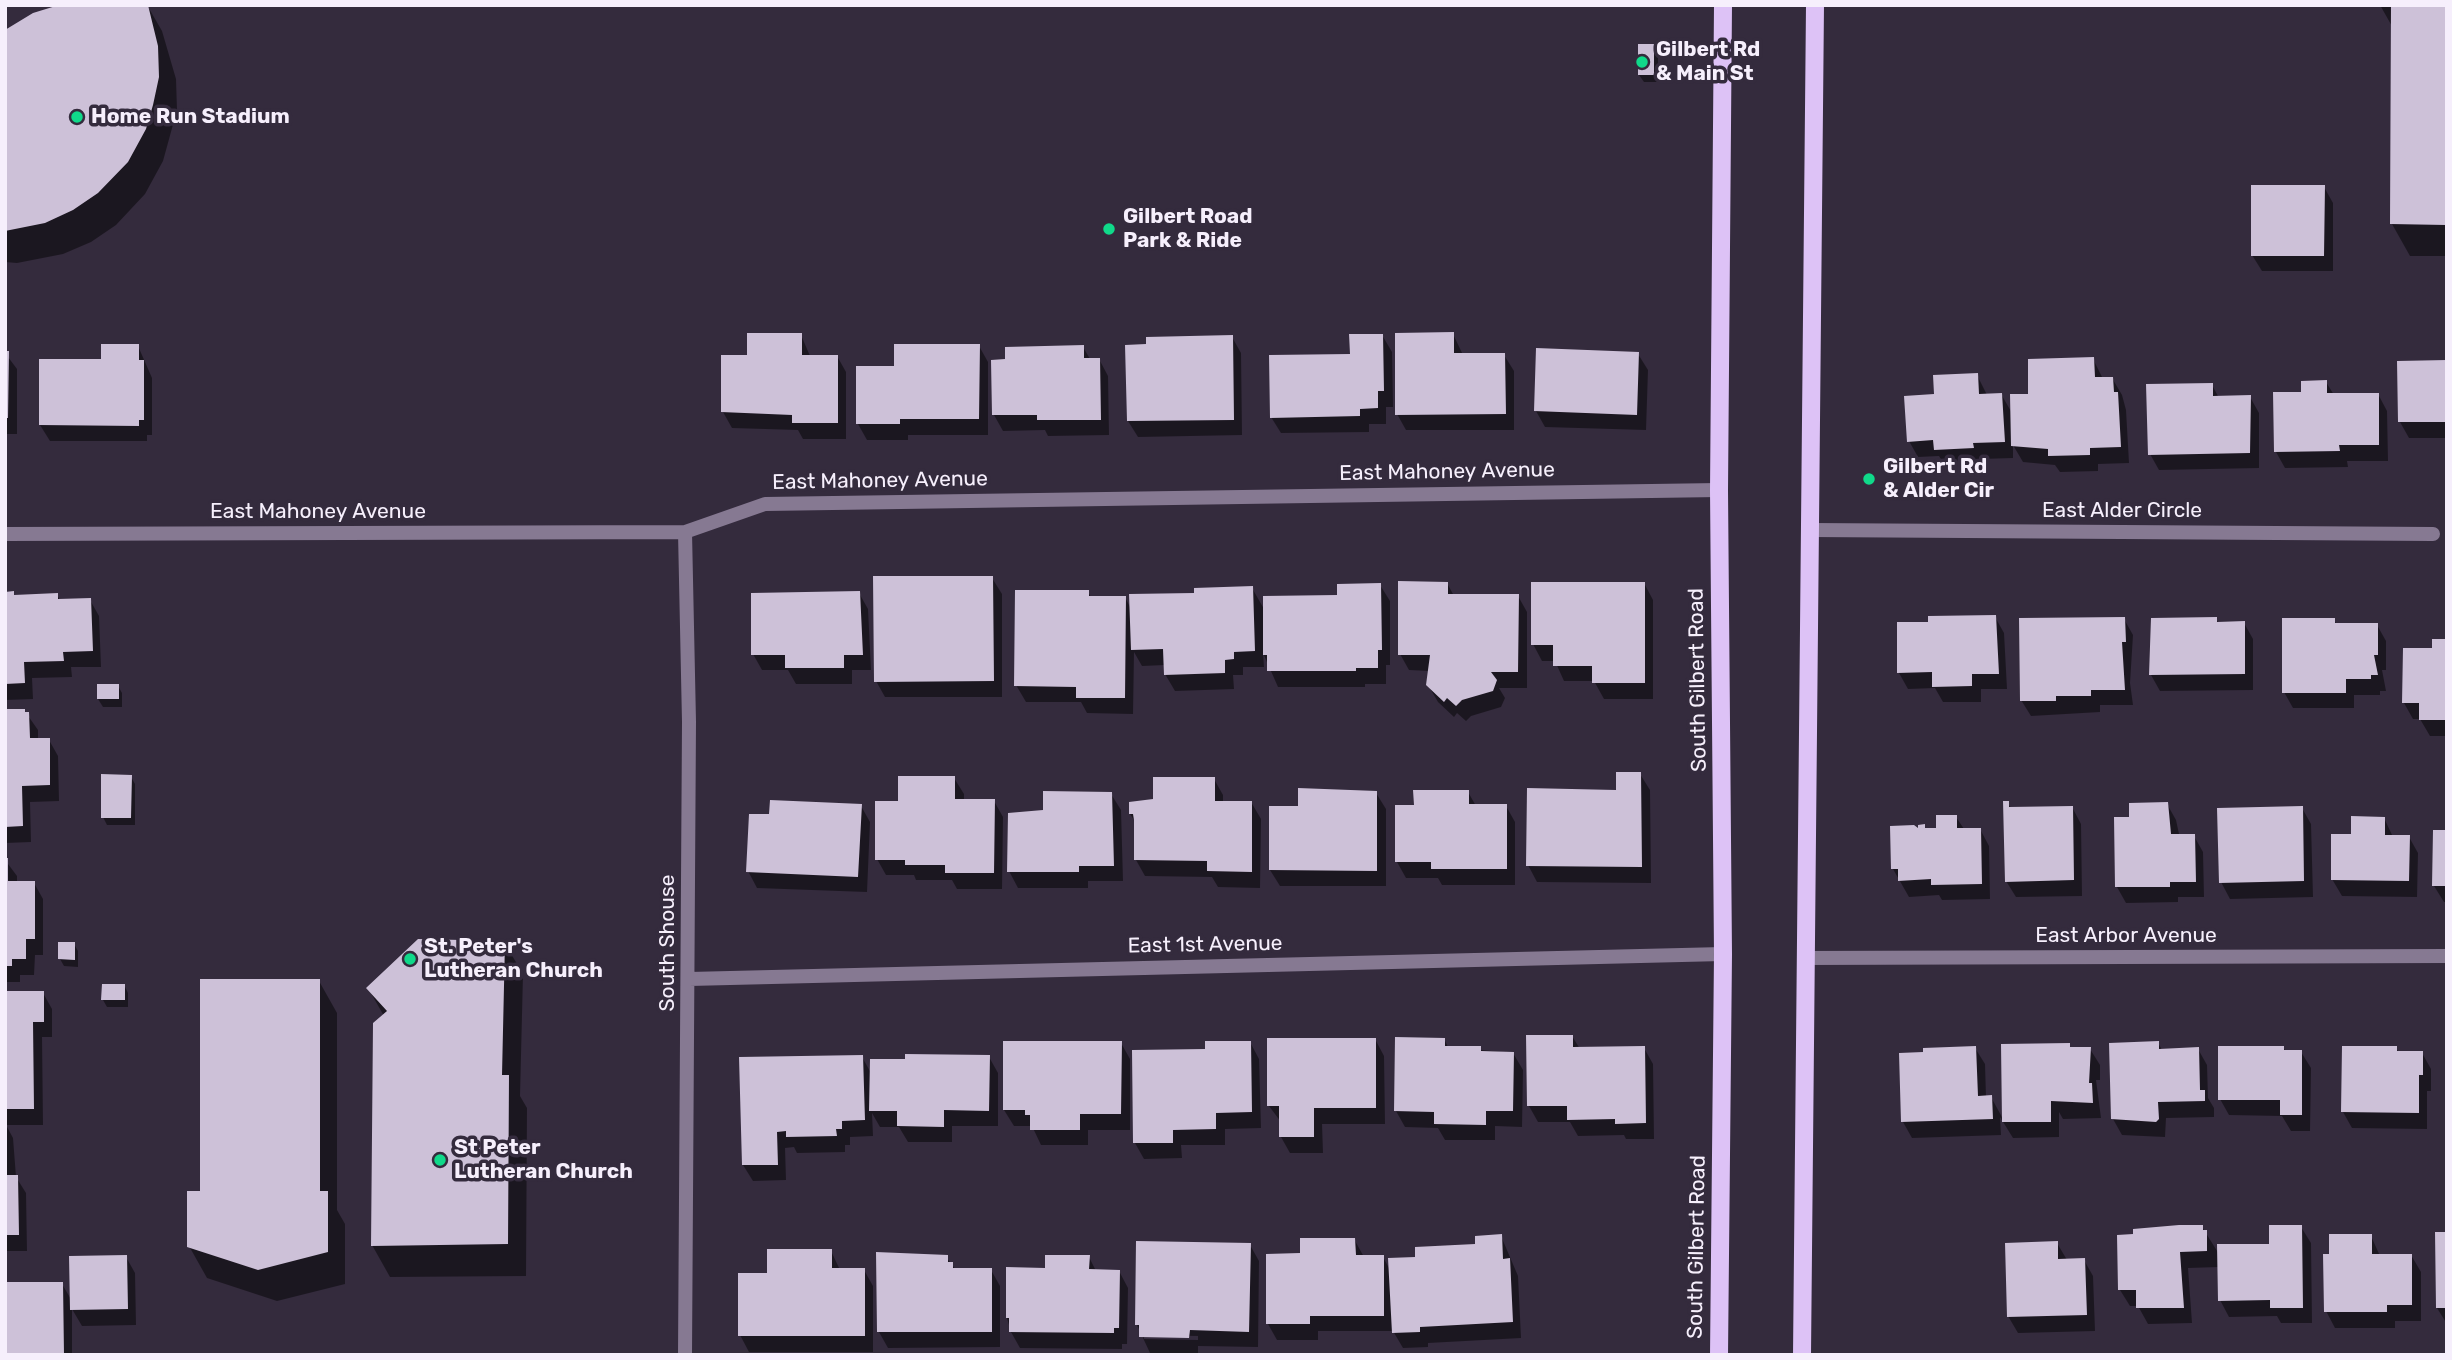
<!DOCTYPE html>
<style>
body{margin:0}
#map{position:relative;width:2452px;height:1360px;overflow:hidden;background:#342b3d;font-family:Rubik,sans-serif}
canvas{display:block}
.frame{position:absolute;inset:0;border:7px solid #f6effc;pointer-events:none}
</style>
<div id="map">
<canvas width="2452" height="1360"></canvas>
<div class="frame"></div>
</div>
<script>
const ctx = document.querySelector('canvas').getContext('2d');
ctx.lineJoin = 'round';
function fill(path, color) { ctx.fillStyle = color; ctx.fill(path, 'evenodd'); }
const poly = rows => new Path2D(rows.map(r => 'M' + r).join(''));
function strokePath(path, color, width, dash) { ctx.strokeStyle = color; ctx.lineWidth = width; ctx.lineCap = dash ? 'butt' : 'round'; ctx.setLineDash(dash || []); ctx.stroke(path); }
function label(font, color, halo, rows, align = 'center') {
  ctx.font = font + ' Rubik,sans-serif'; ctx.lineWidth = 7; ctx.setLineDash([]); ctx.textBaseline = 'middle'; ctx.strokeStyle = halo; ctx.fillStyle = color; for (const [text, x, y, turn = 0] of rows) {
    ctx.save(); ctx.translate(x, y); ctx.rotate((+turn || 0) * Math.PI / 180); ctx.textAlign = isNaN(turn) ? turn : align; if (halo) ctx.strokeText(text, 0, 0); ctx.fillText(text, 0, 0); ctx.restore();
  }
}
const shadow = poly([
 [147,5,162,31,176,79,177,110,163,161,145,194,116,225,91,242,63,254,17,263,5,262,5,32],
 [2380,5,2447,5,2447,256,2410,256,2392,224,2393,28],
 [1653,46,1658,53,1658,82,1644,82,1639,75],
 [2324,187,2333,203,2333,271,2262,271,2252,255],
 [1453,334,1463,355,1504,355,1514,371,1514,430,1406,430,1397,414],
 [801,335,810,356,837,356,846,372,846,439,803,439,798,430,732,428,723,412,749,356],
 [1382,335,1392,352,1393,407,1386,407,1386,424,1369,424,1369,432,1281,433,1271,417],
 [1232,337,1241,353,1242,435,1138,437,1128,421],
 [138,346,152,378,152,435,147,435,147,441,50,441,40,425,103,361],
 [979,346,988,362,988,435,908,435,908,440,867,440,858,424,896,368],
 [1083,347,1090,359,1099,359,1108,376,1109,435,1048,436,1045,430,1003,431,994,415],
 [5,353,17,369,17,434,5,434],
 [1638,354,1648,370,1646,430,1545,427,1536,411],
 [2093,359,2103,379,2112,378,2122,395,2126,410,2129,463,2098,464,2098,471,2060,472,2055,465,2023,462,2013,445,2013,458,1981,459,1982,464,1945,466,1939,456,1918,457,1909,441,1936,395,1977,375,1987,395,2001,394,2012,413,2030,396],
 [2447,362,2447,438,2409,438,2400,422],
 [2326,382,2334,395,2378,394,2387,411,2388,461,2347,461,2348,467,2285,468,2276,452,2303,394],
 [2212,385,2219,398,2250,397,2259,413,2259,468,2159,470,2150,454],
 [992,578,1002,594,1002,697,885,697,876,681],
 [1447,583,1454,596,1518,596,1527,612,1527,688,1499,688,1505,698,1501,707,1471,716,1466,721,1457,713,1454,717,1438,702,1428,685,1430,671,1409,670,1400,654],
 [1644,583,1653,600,1653,699,1604,699,1594,681,1564,681,1555,661,1542,661,1533,644],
 [1380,585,1390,601,1390,665,1386,665,1386,684,1365,684,1365,687,1278,687,1263,653,1264,667,1243,667,1243,675,1233,675,1234,689,1175,691,1165,674,1165,665,1142,666,1134,652,1133,714,1087,713,1081,702,1026,702,1016,685,1088,592,1091,597,1125,597,1131,609,1196,594,1252,588,1264,609,1339,597],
 [859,593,868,609,871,670,852,670,852,684,796,684,788,670,762,670,753,654],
 [5,594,15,597,57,595,60,600,90,600,99,616,101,667,71,667,72,677,32,678,33,699,5,700],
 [1995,617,2004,633,2007,689,1981,689,1981,702,1943,702,1935,688,1908,689,1899,673,1929,624],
 [2124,619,2133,635,2130,683,2133,705,2100,705,2100,712,2031,716,2021,700],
 [2216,619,2219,624,2244,623,2253,639,2253,690,2160,691,2151,675,2153,620],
 [2334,620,2337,625,2377,625,2386,641,2386,670,2382,670,2386,691,2380,691,2380,695,2354,695,2354,708,2293,708,2284,692],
 [2447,640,2447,736,2430,736,2420,719,2413,719,2404,703,2434,650],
 [118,686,122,693,122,707,103,707,98,699],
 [24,710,38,730,38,740,49,740,58,756,59,801,30,802,31,842,5,843,5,711],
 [1640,774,1650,790,1651,883,1537,882,1528,865],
 [131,777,135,784,135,825,107,825,103,817],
 [954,778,964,794,964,801,994,801,1003,817,1002,889,957,889,952,880,916,880,914,875,886,875,877,859],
 [1214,779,1223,795,1223,802,1251,802,1261,819,1260,888,1218,887,1212,877,1145,876,1136,860,1136,823,1130,814],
 [1468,792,1476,806,1506,806,1515,822,1515,885,1442,885,1438,878,1406,878,1397,862,1416,807],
 [1376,793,1386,809,1386,886,1280,886,1270,870,1300,807],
 [1111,794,1121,810,1123,881,1088,881,1088,888,1018,888,1009,871,1044,812],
 [2008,803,2011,809,2072,807,2081,824,2082,896,2016,897,2006,881],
 [2167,804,2176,820,2179,834,2194,836,2203,852,2204,897,2178,897,2178,902,2126,903,2117,887,2131,818],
 [861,806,870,822,867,892,757,888,748,871,771,816],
 [2302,808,2311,824,2313,897,2230,899,2221,882],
 [1956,817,1964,829,1980,829,1989,846,1990,899,1942,900,1939,895,1909,897,1893,869,1924,826,1926,830,1938,829],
 [2384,818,2393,837,2409,837,2418,853,2417,897,2342,896,2332,879,2352,836],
 [2447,832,2447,902,2444,902,2434,886],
 [5,860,17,876,17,883,34,883,43,899,43,955,35,955,34,975,20,975,20,982,5,982],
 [504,942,523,974,520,1096,527,1108,526,1276,390,1277,372,1245,384,1016,368,988],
 [74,944,78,951,78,967,64,966,60,959],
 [319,981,337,1013,337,1210,345,1224,345,1284,277,1301,207,1278,189,1246,201,1193],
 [124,985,128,993,128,1007,107,1007,103,1000],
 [5,993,43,993,52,1009,52,1037,42,1037,43,1125,6,1125,13,1138,16,1177,26,1193,27,1251,5,1251],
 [1572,1036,1580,1049,1644,1048,1653,1064,1654,1139,1626,1139,1624,1135,1578,1136,1570,1122,1538,1122,1529,1106],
 [1375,1039,1384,1056,1385,1124,1322,1124,1323,1153,1290,1153,1281,1137,1281,1122,1269,1106],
 [1444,1039,1448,1047,1513,1053,1523,1070,1522,1127,1495,1126,1495,1140,1445,1140,1438,1128,1405,1127,1396,1111],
 [1250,1042,1259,1059,1261,1128,1225,1129,1225,1145,1181,1145,1182,1158,1144,1159,1135,1143],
 [1121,1043,1130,1059,1130,1130,1088,1130,1088,1145,1041,1145,1032,1126,1014,1126,1004,1110],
 [2158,1043,2162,1050,2198,1049,2207,1065,2208,1098,2214,1108,2214,1117,2166,1118,2165,1137,2122,1135,2113,1119],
 [2069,1044,2071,1049,2090,1049,2100,1065,2100,1080,2096,1080,2101,1118,2063,1119,2059,1112,2059,1137,2013,1138,2000,1117,2001,1135,1912,1138,1903,1122,1975,1048,1985,1064,1986,1097,1991,1097,2003,1119],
 [2283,1047,2286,1052,2301,1052,2311,1068,2310,1131,2291,1131,2282,1116,2229,1115,2220,1099],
 [2396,1048,2399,1053,2422,1053,2431,1069,2431,1091,2427,1091,2427,1129,2352,1128,2343,1112],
 [862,1057,871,1073,989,1057,998,1073,998,1126,952,1126,952,1142,908,1142,899,1127,880,1127,872,1113,873,1136,850,1137,850,1145,845,1145,845,1152,797,1153,794,1147,785,1148,786,1180,753,1181,743,1165,741,1059],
 [2202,1227,2219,1254,2271,1246,2301,1227,2311,1243,2312,1323,2281,1323,2277,1316,2229,1317,2220,1300,2219,1267,2188,1268,2192,1323,2148,1324,2138,1306,2130,1306,2120,1290],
 [2447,1234,2447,1324,2437,1308],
 [1501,1236,1518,1276,1521,1338,1428,1343,1428,1347,1403,1348,1393,1331,1318,1331,1318,1340,1277,1340,1268,1324,1302,1255,1354,1239,1364,1257,1383,1257,1390,1270,1417,1258,1476,1246],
 [2371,1236,2380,1256,2411,1255,2421,1272,2421,1321,2395,1321,2395,1328,2335,1328,2326,1311],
 [2057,1243,2067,1260,2084,1260,2093,1276,2095,1331,2018,1333,2008,1316],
 [1250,1245,1259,1261,1258,1347,1198,1346,1198,1353,1150,1353,1137,1325],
 [1144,1335,1198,1336,1198,1340,1144,1339],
 [831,1251,840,1270,864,1270,873,1286,873,1352,749,1352,740,1335,769,1274],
 [126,1257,135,1273,136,1325,82,1326,72,1309,72,1355,5,1355,62,1284,72,1301],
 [946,1257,956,1270,991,1270,1000,1286,1000,1347,888,1348,879,1332],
 [1089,1257,1096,1271,1119,1271,1128,1288,1127,1344,1122,1344,1122,1349,1020,1348,1011,1332,1007,1318,1047,1270]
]);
const building = poly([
 [59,5,148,5,158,46,159,77,153,105,146,129,128,162,98,193,73,210,45,223,5,231,5,30,33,13],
 [2391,5,2447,5,2446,225,2390,224],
 [1638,44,1654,44,1654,75,1638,75],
 [2251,185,2325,185,2324,256,2251,256],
 [1454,332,1454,353,1505,353,1506,414,1395,415,1395,333],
 [747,333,802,333,802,355,838,355,838,423,792,423,792,415,721,412,721,355,747,355],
 [1349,334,1383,334,1384,391,1378,391,1378,408,1360,409,1360,416,1270,418,1269,355,1350,354],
 [1233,335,1234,420,1127,421,1125,345,1146,344,1146,337],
 [101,344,139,344,139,360,144,360,144,420,139,420,139,426,39,425,39,359,101,359],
 [894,344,980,344,979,419,900,419,900,424,856,424,856,366,894,366],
 [1084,345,1084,358,1100,358,1101,420,1037,420,1037,415,992,415,991,360,1005,359,1005,347],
 [1536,348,1639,352,1637,415,1534,411],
 [5,351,9,351,8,418,5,418],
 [2094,357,2095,377,2113,377,2114,392,2118,392,2121,447,2090,448,2090,455,2048,456,2048,449,2011,446,2010,394,2028,394,2028,359],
 [2447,360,2447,422,2398,422,2397,361],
 [1978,373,1979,394,2002,393,2005,442,1973,443,1974,448,1934,450,1933,440,1907,442,1904,396,1934,394,1933,375],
 [2327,380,2327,393,2379,393,2379,445,2339,445,2340,451,2274,452,2273,392,2301,392,2301,381],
 [2213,383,2213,396,2251,395,2250,453,2148,455,2146,384],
 [873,576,993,576,994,681,874,682],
 [1398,581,1448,582,1448,594,1519,594,1518,672,1491,672,1497,680,1493,691,1462,700,1456,706,1447,698,1444,702,1426,685,1430,655,1398,655],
 [1531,582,1645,582,1645,683,1592,683,1592,666,1553,666,1553,645,1531,645],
 [1381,583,1382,650,1378,650,1378,668,1356,668,1356,671,1267,671,1267,655,1263,655,1263,596,1337,595,1337,584],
 [1253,586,1255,651,1234,652,1234,659,1225,660,1225,673,1164,675,1163,649,1131,650,1129,594,1194,593,1194,588],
 [1015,590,1089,590,1089,596,1126,596,1125,698,1076,698,1076,687,1014,686],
 [14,591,14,595,58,593,58,599,91,598,93,651,63,652,64,661,24,662,25,683,5,684,5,592],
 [860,591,863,655,844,655,844,668,785,668,785,655,751,655,751,593],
 [1996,615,1999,674,1972,674,1972,686,1932,687,1932,672,1897,673,1897,622,1928,622,1928,616],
 [2125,617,2126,642,2122,642,2125,690,2091,690,2091,696,2056,696,2056,701,2020,701,2019,618],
 [2217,617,2217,622,2245,621,2245,674,2149,675,2151,618],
 [2282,618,2335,618,2335,623,2378,623,2378,655,2374,655,2378,675,2371,675,2371,679,2346,679,2346,693,2282,693],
 [2432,639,2447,639,2447,720,2419,720,2419,703,2402,703,2403,648,2432,648],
 [97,684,119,684,119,699,97,699],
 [5,709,25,709,25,712,29,712,30,738,50,738,50,785,22,786,23,826,5,827],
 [1616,772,1641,772,1642,867,1526,866,1527,788,1616,790],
 [101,774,132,775,131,818,101,818],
 [898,776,955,776,955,799,995,799,994,873,945,873,945,865,905,865,905,860,875,860,875,801,898,801],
 [1153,777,1215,777,1215,801,1252,801,1252,872,1207,871,1207,861,1134,860,1134,820,1133,814,1129,814,1129,802,1153,799],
 [1298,788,1377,791,1377,871,1269,870,1269,806,1298,806],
 [1413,790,1469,790,1469,804,1507,804,1507,869,1431,869,1431,862,1395,862,1395,805,1414,805],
 [1043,791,1112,792,1114,866,1079,866,1079,872,1007,872,1008,813,1043,810],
 [770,800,862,804,858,877,746,872,749,814,769,814],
 [2003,801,2009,801,2009,807,2073,806,2074,880,2005,882],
 [2168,802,2171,834,2195,834,2196,882,2170,882,2170,887,2115,887,2114,817,2129,817,2129,803],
 [2303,806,2304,881,2219,883,2217,808],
 [1936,815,1957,815,1957,828,1981,828,1982,884,1931,885,1931,879,1898,881,1898,869,1891,869,1890,826,1914,825,1918,828,1918,825,1925,824,1925,828,1936,828],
 [2351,816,2385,817,2385,835,2410,835,2409,881,2331,880,2331,834,2351,834],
 [2433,830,2447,830,2447,886,2432,886],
 [5,858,8,858,8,881,35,881,35,939,26,939,26,959,12,959,12,966,5,966],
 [418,939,505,941,502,1075,509,1075,508,1244,371,1246,373,1023,387,1011,366,988],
 [58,942,75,942,75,960,58,959],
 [200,979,320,979,320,1191,328,1191,328,1252,258,1270,187,1247,187,1191,200,1191],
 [102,984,125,984,125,1000,101,1000],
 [5,991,44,991,44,1022,33,1022,34,1109,5,1109],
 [1526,1035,1573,1035,1573,1047,1645,1046,1646,1123,1615,1124,1615,1119,1567,1120,1567,1106,1527,1106],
 [1395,1037,1445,1038,1445,1046,1481,1046,1481,1051,1514,1052,1513,1111,1486,1111,1486,1125,1434,1124,1434,1112,1394,1111],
 [1267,1038,1376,1038,1376,1108,1314,1108,1314,1137,1279,1137,1279,1106,1267,1106],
 [1003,1041,1122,1041,1121,1114,1080,1114,1080,1130,1030,1130,1030,1115,1025,1115,1025,1110,1003,1110],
 [1205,1041,1251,1041,1252,1112,1216,1113,1216,1129,1173,1130,1173,1143,1133,1143,1132,1050,1205,1049],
 [2159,1041,2159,1049,2199,1047,2200,1090,2205,1090,2205,1101,2158,1102,2159,1119,2156,1122,2111,1119,2109,1043],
 [2070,1043,2070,1047,2091,1047,2089,1083,2092,1083,2093,1103,2051,1101,2051,1122,2002,1122,2001,1044],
 [1976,1046,1978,1096,1992,1095,1993,1119,1901,1122,1899,1053,1923,1052,1923,1048],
 [2218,1046,2284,1046,2284,1050,2302,1050,2302,1115,2280,1115,2280,1100,2218,1100],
 [2342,1046,2397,1046,2397,1051,2423,1051,2423,1075,2419,1075,2419,1113,2341,1112],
 [905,1054,990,1055,989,1111,944,1110,944,1127,897,1126,897,1111,869,1111,870,1059,905,1059],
 [863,1055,865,1120,842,1121,842,1129,836,1129,837,1136,786,1137,786,1131,777,1132,778,1165,742,1165,739,1057],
 [5,1175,18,1175,19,1235,5,1235],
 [2179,1225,2203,1225,2203,1230,2207,1230,2207,1251,2180,1252,2184,1308,2136,1308,2136,1290,2118,1290,2117,1235,2133,1234,2133,1229],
 [2269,1225,2302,1225,2303,1308,2270,1308,2270,1300,2218,1301,2217,1244,2269,1244],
 [2435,1232,2447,1232,2447,1308,2436,1308],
 [1502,1234,1503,1259,1510,1258,1513,1322,1420,1327,1420,1332,1392,1333,1388,1258,1415,1257,1415,1247,1475,1244,1475,1236],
 [2329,1234,2372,1234,2372,1254,2412,1254,2412,1305,2387,1305,2387,1312,2324,1312,2323,1254,2329,1254],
 [1300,1238,1355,1238,1356,1255,1384,1255,1384,1316,1310,1316,1310,1324,1266,1324,1266,1254,1300,1253],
 [1136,1241,1251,1243,1249,1332,1190,1330,1189,1338,1139,1337,1139,1325,1135,1325],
 [2058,1241,2058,1259,2085,1258,2087,1315,2007,1317,2005,1243],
 [767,1249,832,1249,832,1268,865,1268,865,1336,738,1336,738,1273,767,1273],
 [876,1252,948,1255,948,1262,953,1262,953,1268,992,1268,992,1332,877,1332],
 [127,1255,128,1309,70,1310,69,1256],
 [1045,1255,1090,1255,1089,1269,1120,1270,1119,1328,1114,1328,1114,1333,1009,1332,1009,1318,1006,1318,1006,1267,1045,1268],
 [5,1282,63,1282,64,1355,5,1355]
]);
const minor = poly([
 [1810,530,2433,534],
 [685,532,689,722,685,1355],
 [5,534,685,532,765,504,1719,490],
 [1804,958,2447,956],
 [689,979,1723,954]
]);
const primary = poly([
 [1719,1355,1723,954,1719,490,1723,5],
 [1802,1355,1815,5]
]);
const markers = [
 [1642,62,7,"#10d98a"],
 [77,117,7,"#10d98a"],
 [1109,229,7,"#10d98a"],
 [1869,479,7,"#10d98a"],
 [410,959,7,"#10d98a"],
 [440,1160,7,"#10d98a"]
];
const poiNames = [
 ["Gilbert Rd",1656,50],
 ["& Main St",1656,74],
 ["Home Run Stadium",91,117],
 ["Gilbert Road",1123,217],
 ["Park & Ride",1123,241],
 ["Gilbert Rd",1883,467],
 ["& Alder Cir",1883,491],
 ["St. Peter's",424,947],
 ["Lutheran Church",424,971],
 ["St Peter",454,1148],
 ["Lutheran Church",454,1172]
];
const streetNames = [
 ["East Mahoney Avenue",1447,472,-1],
 ["East Mahoney Avenue",880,481,-1],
 ["East Alder Circle",2122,511],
 ["East Mahoney Avenue",318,512],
 ["South Gilbert Road",1698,680,-91],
 ["East Arbor Avenue",2126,936],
 ["South Shouse",668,943,-90],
 ["East 1st Avenue",1205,945,-1],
 ["South Gilbert Road",1697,1247,-89]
];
fill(shadow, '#0007');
fill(building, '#cdc1d8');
strokePath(minor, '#867992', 14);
strokePath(primary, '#ddc2f6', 18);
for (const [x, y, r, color] of markers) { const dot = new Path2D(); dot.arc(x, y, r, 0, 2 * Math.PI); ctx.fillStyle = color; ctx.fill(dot); strokePath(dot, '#342b3d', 2.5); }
label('bold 21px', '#f6effc', '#342b3d', poiNames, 'left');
label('21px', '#f6effc', '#342b3d', streetNames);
</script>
